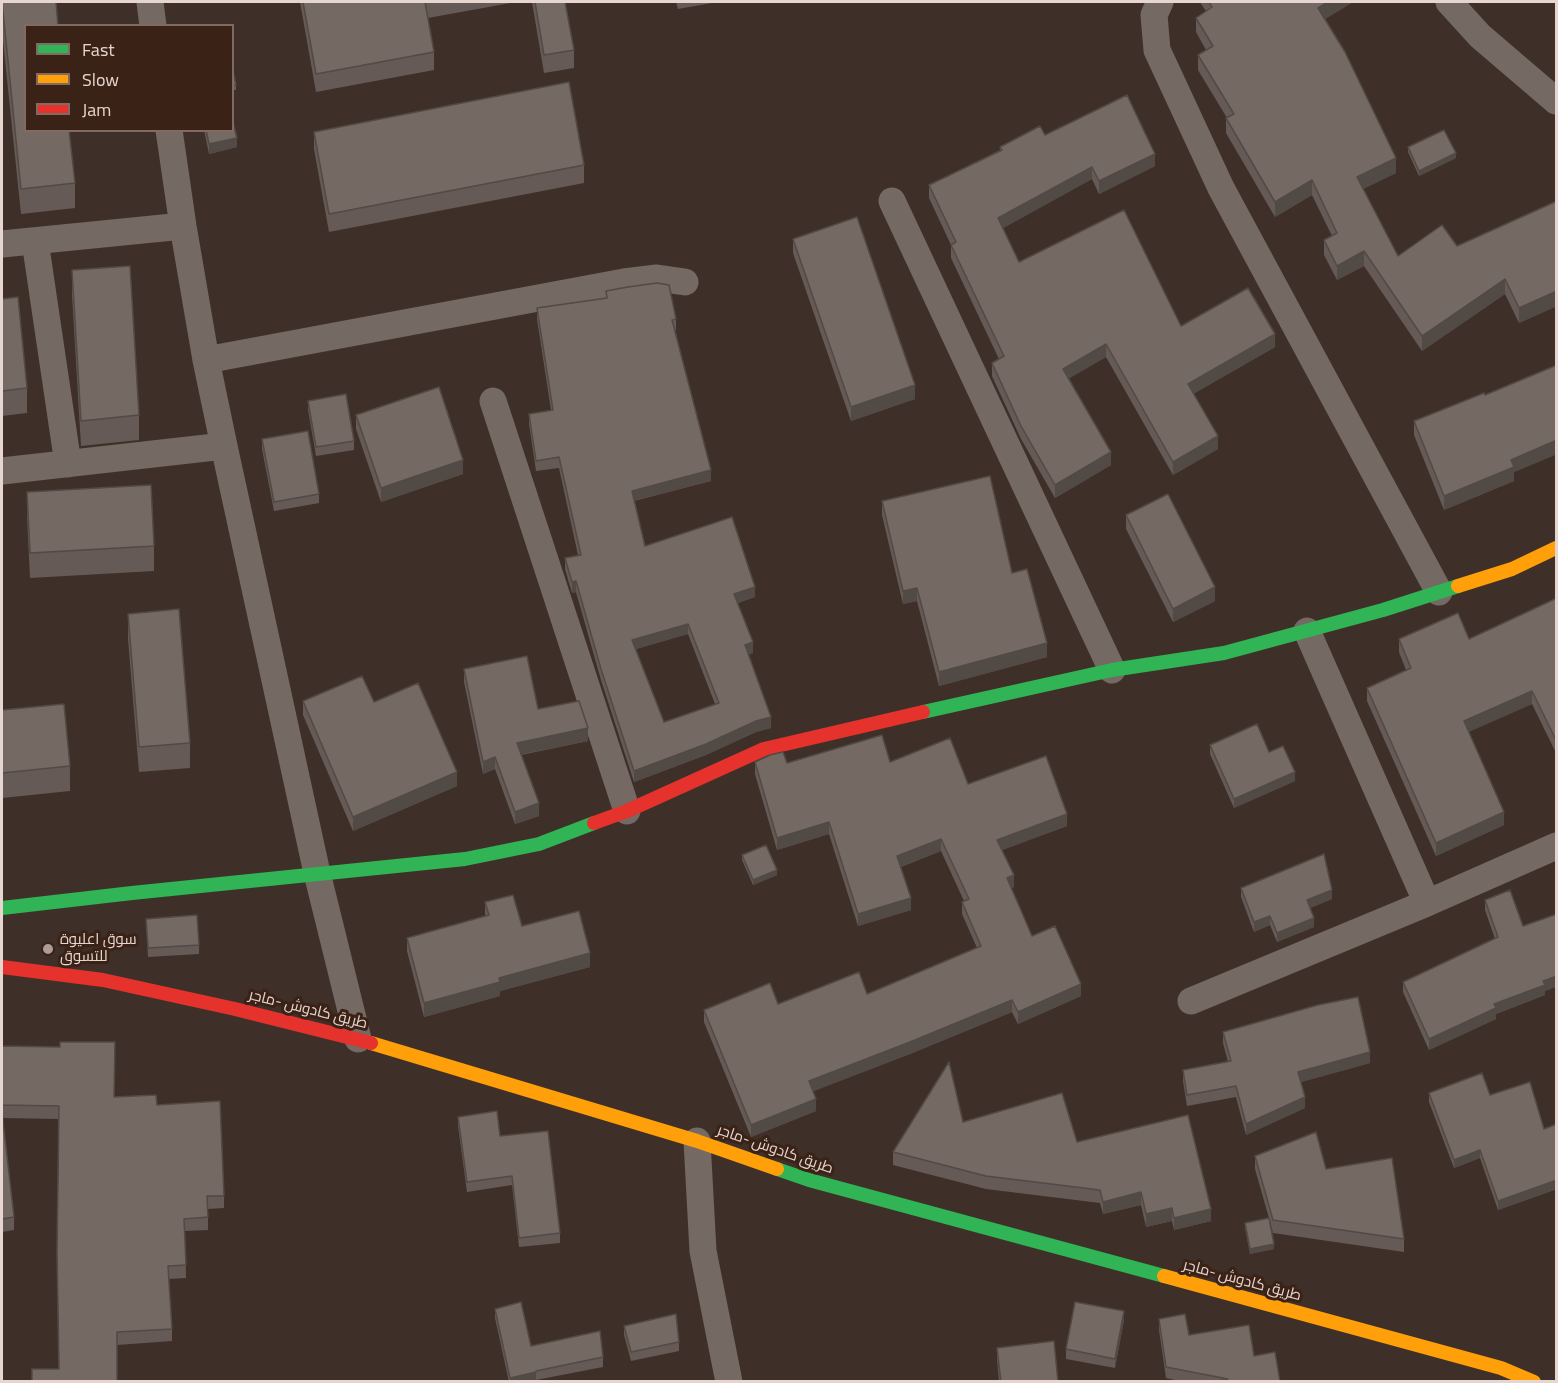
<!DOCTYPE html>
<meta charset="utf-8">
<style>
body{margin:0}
#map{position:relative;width:1558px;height:1383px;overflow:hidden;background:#3e3029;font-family:"Titillium Web",sans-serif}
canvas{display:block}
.frame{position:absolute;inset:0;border:3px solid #e7d6cf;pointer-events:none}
.legend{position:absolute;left:24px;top:24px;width:210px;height:108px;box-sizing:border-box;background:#3b2217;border:2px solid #806a61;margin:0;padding:8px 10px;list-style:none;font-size:18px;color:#e7d6cf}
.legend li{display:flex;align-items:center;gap:12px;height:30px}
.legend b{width:30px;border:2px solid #806a61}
</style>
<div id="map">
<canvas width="1558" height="1383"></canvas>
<div class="frame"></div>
<ul class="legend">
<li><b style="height:8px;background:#30b455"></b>Fast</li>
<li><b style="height:8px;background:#ff9f0a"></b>Slow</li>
<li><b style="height:8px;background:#e5322d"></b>Jam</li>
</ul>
</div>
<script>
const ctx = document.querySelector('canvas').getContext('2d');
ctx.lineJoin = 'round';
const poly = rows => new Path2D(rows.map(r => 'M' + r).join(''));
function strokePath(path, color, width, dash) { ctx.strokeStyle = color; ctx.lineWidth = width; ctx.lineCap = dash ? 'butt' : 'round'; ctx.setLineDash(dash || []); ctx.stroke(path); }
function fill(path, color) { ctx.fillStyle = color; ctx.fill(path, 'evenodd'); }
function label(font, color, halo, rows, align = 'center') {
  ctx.font = font + ' "Titillium Web",Cairo,sans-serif'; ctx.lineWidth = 6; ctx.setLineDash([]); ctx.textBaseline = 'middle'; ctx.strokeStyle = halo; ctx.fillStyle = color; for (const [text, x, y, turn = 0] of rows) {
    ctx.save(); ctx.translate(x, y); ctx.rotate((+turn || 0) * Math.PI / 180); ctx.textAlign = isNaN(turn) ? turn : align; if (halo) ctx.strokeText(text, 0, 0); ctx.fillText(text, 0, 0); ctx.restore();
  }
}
const street = poly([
 [150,2,153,26],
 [1160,2,1154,15,1157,50,1221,188,1439,592],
 [1449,2,1480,36,1556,101],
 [169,130,183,226,206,360,224,446,317,873,358,1039],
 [892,201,1112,670],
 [35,241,68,464],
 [2,244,183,226],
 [206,360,624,282,657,278,685,282],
 [493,401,627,811],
 [2,471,224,446],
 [1307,631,1427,903],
 [1191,1001,1427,903,1556,846],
 [697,1141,703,1251,729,1382]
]);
const fast = poly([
 [923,712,1112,670,1224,653,1383,610,1458,586],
 [2,908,132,893,465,859,539,844,594,823],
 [777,1169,809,1180,1164,1276]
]);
const slow = poly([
 [1458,586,1512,569,1556,548],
 [371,1043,697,1141,777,1169],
 [1164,1276,1501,1368,1534,1382]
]);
const jam = poly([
 [594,823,627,811,764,749,923,712],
 [2,967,103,980,235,1009,371,1043]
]);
const wall = poly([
 [2,2,75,183,75,208,21,214,2,31],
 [300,2,516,2,428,18,434,52,434,70,316,92],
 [532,2,565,2,574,50,574,68,544,73],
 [676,2,718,2,678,9],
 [1201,2,1353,2,1325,19,1396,173,1363,189,1398,256,1457,246,1557,201,1557,306,1519,323,1505,294,1422,351,1364,266,1337,280,1324,255,1324,240,1332,236,1312,195,1275,217,1226,133,1226,118,1227,118,1198,70,1198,55,1206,50,1196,32,1196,18,1206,11,1201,4],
 [232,67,236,85,236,90,232,90],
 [204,130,232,130,237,147,209,154],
 [314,132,584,165,584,183,329,232,314,149],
 [1045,135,1155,166,1099,194,1092,179,1003,228,1019,262,1181,326,1275,347,1193,394,1218,449,1173,475,1106,357,1069,378,1111,465,1055,498,1021,439,992,376,992,363,999,359,951,258,951,245,929,198,929,185,1000,150,1000,147],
 [1408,147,1456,158,1419,176,1408,152],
 [793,239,915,399,851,421,793,253],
 [72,270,139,415,139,440,81,446,72,295],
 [606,291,676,319,676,330,675,330,711,481,634,501,645,546,755,597,738,603,753,653,749,654,771,728,756,732,706,755,634,782,601,680,576,592,572,593,565,569,565,558,578,555,559,468,536,471,529,424,529,414,551,410,537,319,537,308,606,298],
 [688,634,715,704,664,722,636,649],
 [2,299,27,388,27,413,2,416],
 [1557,365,1557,454,1514,472,1514,481,1444,510,1414,435,1414,421,1485,395],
 [308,401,354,441,354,450,316,456,308,410],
 [356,415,463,474,381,502,356,429],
 [262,439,319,494,319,503,274,511,262,449],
 [27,492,154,546,154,571,30,578,27,517],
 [882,501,1012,573,1047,657,939,686,917,601,903,604,882,515],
 [1126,515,1215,601,1173,622,1126,529],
 [1557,598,1557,755,1532,704,1468,732,1504,825,1436,856,1367,701,1367,688,1406,670,1399,652,1399,639,1469,639],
 [128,614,190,743,190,768,139,772,128,639],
 [464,669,588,741,521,755,539,816,515,824,495,769,483,774,464,682],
 [303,701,374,702,457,786,353,831,303,715],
 [2,710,70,766,70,791,2,798],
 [1210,745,1269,752,1295,781,1234,808,1210,754],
 [755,762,787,763,890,762,968,784,1067,826,1002,850,1014,887,1011,888,1032,936,1081,996,1018,1024,1012,1012,910,1054,813,1091,816,1111,751,1137,704,1022,704,1010,778,1004,867,994,977,948,962,914,962,902,964,901,941,851,901,867,911,910,858,926,829,834,777,850,755,774],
 [742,855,777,875,753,885,742,860],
 [1241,888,1332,899,1310,908,1314,927,1277,942,1270,925,1254,932,1241,897],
 [1485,900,1545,991,1545,995,1496,1014,1496,1019,1429,1050,1403,992,1403,982,1495,939,1485,910],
 [485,902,522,926,590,967,500,991,500,996,424,1017,407,951,407,938,485,916],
 [146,919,199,945,199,954,148,957],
 [1223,1032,1370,1063,1301,1082,1305,1108,1246,1135,1236,1097,1187,1106,1183,1081,1183,1070,1228,1062,1223,1043],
 [2,1046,60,1047,114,1097,157,1105,224,1196,224,1208,208,1209,208,1230,185,1231,186,1278,169,1279,172,1329,172,1341,117,1345,59,1369,59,1119,2,1118,14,1217,14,1230,2,1232],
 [1429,1093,1490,1095,1544,1129,1557,1124,1557,1189,1498,1210,1480,1158,1454,1168,1429,1102],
 [458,1117,500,1136,560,1233,560,1243,519,1247,512,1185,467,1192,458,1126],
 [963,1122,1077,1142,1211,1221,1174,1230,1172,1221,1146,1227,1141,1205,1103,1214,1100,1203,986,1189,893,1165,893,1152],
 [1255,1156,1326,1169,1404,1239,1404,1252,1273,1233,1269,1218,1274,1249,1250,1254,1245,1228,1245,1223,1269,1218,1255,1169],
 [495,1309,531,1346,603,1357,603,1367,536,1380,536,1382,509,1382,495,1318],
 [1159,1319,1189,1335,1254,1356,1280,1382,1184,1382,1166,1378,1159,1330],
 [1124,1320,1115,1368,1066,1359,1066,1349],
 [624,1326,679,1342,679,1351,631,1361,624,1335],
 [997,1348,1058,1382,999,1382,997,1359]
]);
const shadedWall = poly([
 [1328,2,1353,2,1318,23,1318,8],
 [237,138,237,147,209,154,209,144],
 [1456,153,1456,158,1419,176,1419,171],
 [1155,154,1155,166,1099,194,1099,181],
 [1396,158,1396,173,1357,192,1357,177],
 [1092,167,1092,179,998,231,998,218],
 [1312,180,1312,195,1275,217,1275,202],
 [1364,251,1364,266,1337,280,1337,266],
 [1505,279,1505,294,1422,351,1422,336],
 [1557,291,1557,306,1519,323,1519,308],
 [1275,334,1275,347,1188,397,1188,384],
 [1106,344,1106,357,1063,382,1063,369],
 [915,385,915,399,851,421,851,407],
 [1218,436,1218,449,1173,475,1173,462],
 [1557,440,1557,454,1514,472,1514,481,1444,510,1444,496,1511,460],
 [1111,452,1111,465,1055,498,1055,485],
 [463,460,463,474,381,502,381,488],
 [711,470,711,481,632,501,632,491],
 [576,581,576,592,572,593,572,582],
 [755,587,755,597,734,604,734,594],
 [1215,587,1215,601,1173,622,1173,609],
 [917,588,917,601,903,604,903,591],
 [688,624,688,634,632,650,632,640],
 [753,642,753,653,745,656,745,645],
 [1047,643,1047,657,939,686,939,672],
 [1532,691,1532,704,1464,734,1464,721],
 [771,717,771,728,756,732,706,755,634,782,634,771,756,721],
 [588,728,588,741,517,755,517,743],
 [495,757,495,769,483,774,483,762],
 [457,772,457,786,353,831,353,817],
 [1295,772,1295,781,1234,808,1234,799],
 [539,803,539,816,515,824,515,812],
 [1504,812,1504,825,1436,856,1436,843],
 [1067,814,1067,826,997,852,997,840],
 [829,822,829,834,777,850,777,838],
 [941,839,941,851,897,868,897,856],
 [777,870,777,875,753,885,753,880],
 [1014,875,1014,887,1007,890,1007,878],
 [1332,890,1332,899,1307,909,1307,900],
 [911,898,911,910,858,926,858,914],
 [1270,916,1270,925,1254,932,1254,922],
 [1314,918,1314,927,1277,942,1277,933],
 [590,953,590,967,500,991,500,996,424,1017,424,1003,499,978],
 [1557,976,1557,987,1545,991,1545,995,1496,1014,1496,1019,1429,1050,1429,1039,1494,1004,1543,981],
 [1081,984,1081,996,1018,1024,1018,1012],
 [1012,1000,1012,1012,910,1054,809,1093,809,1081],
 [1370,1052,1370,1063,1298,1083,1298,1072],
 [1305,1097,1305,1108,1246,1135,1246,1124],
 [816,1099,816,1111,751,1137,751,1125],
 [1480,1150,1480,1158,1454,1168,1454,1160],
 [1557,1180,1557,1189,1498,1210,1498,1201],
 [1141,1192,1141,1205,1103,1214,1103,1202],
 [1172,1208,1172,1221,1146,1227,1146,1214],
 [1211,1209,1211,1221,1174,1230,1174,1218],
 [1274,1244,1274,1249,1250,1254,1250,1249],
 [1124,1311,1124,1320,1115,1368,1115,1359],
 [536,1372,536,1382,510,1382,510,1378]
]);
const building = poly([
 [2,2,56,2,58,26,26,26,26,130,69,130,75,183,21,189,2,2],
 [303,2,425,2,434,52,316,74,303,2],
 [535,2,565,2,574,50,544,55,535,2],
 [1209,2,1328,2,1318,8,1345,52,1396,158,1357,177,1398,256,1442,225,1457,246,1557,201,1557,291,1519,308,1505,279,1422,336,1364,251,1337,266,1324,240,1337,233,1312,180,1275,202,1226,118,1234,114,1198,55,1213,46,1196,18,1212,7,1209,2],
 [232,67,236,85,232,86,232,67],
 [569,82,584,165,329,214,314,132,569,82],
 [1127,95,1155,154,1099,181,1092,167,998,218,1019,262,1124,210,1181,326,1248,288,1275,334,1188,384,1218,436,1173,462,1106,344,1063,369,1111,452,1055,485,1021,426,992,363,1004,356,951,245,956,242,929,185,1002,150,1000,147,1040,126,1045,135,1127,95],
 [232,119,237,138,209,144,206,130,232,130,232,119],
 [1444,130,1456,153,1419,171,1408,147,1444,130],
 [857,217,915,385,851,407,793,239,857,217],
 [130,266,139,415,81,421,72,270,130,266],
 [657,283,669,285,676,319,672,320,711,470,632,491,645,546,732,517,755,587,734,594,753,642,745,645,771,717,756,721,706,744,634,771,601,669,576,581,572,582,565,558,581,555,559,457,536,461,529,414,553,410,537,308,607,298,606,291,628,287,657,283],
 [688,624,719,703,664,722,632,640,688,624],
 [18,297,27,388,2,391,2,299,18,297],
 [1557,365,1557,440,1511,460,1514,467,1444,496,1414,421,1484,393,1485,395,1557,365],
 [439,387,463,460,381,488,356,415,439,387],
 [346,394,354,441,316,447,308,401,346,394],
 [308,431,319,494,274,502,262,439,308,431],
 [990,476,1012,573,1027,569,1047,643,939,672,917,588,903,591,882,501,990,476],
 [151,485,154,546,30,553,27,492,151,485],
 [1168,494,1215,587,1173,609,1126,515,1168,494],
 [1557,598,1557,742,1532,691,1464,721,1504,812,1436,843,1367,688,1411,668,1399,639,1458,613,1469,639,1557,598],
 [179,609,190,743,139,747,128,614,179,609],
 [527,656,538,709,579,701,588,728,517,743,539,803,515,812,495,757,483,762,464,669,527,656],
 [362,676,374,702,418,683,457,772,353,817,303,701,362,676],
 [64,704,70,766,2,773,2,710,64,704],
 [1257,724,1269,752,1283,746,1295,772,1234,799,1210,745,1257,724],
 [882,735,890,762,950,738,968,784,1046,756,1067,814,997,840,1014,875,1007,878,1032,936,1055,926,1081,984,1018,1012,1012,1000,910,1042,809,1081,816,1099,751,1125,704,1010,770,983,778,1004,859,972,867,994,981,946,962,902,969,899,941,839,897,856,911,898,858,914,829,822,777,838,755,762,770,755,783,752,787,763,882,735],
 [766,845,777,870,753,880,742,855,766,845],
 [1324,854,1332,890,1307,900,1314,918,1277,933,1270,916,1254,922,1241,888,1324,854],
 [1510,890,1523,926,1557,914,1557,976,1543,981,1545,985,1494,1004,1496,1008,1429,1039,1403,982,1498,937,1485,900,1510,890],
 [513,895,522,926,579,911,590,953,499,978,500,982,424,1003,407,938,489,915,485,902,513,895],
 [197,915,199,945,148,948,146,919,197,915],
 [1358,997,1370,1052,1298,1072,1305,1097,1246,1124,1236,1086,1187,1095,1183,1070,1231,1061,1223,1032,1318,1005,1358,997],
 [60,1042,115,1042,114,1097,156,1095,157,1105,220,1101,224,1196,207,1196,208,1217,184,1219,186,1265,168,1266,172,1329,117,1332,117,1382,32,1382,32,1369,59,1369,57,1251,59,1106,2,1105,2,1046,60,1047,60,1042],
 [949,1062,963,1122,1062,1093,1077,1142,1188,1115,1211,1209,1174,1218,1172,1208,1146,1214,1141,1192,1103,1202,1100,1190,986,1176,893,1152,949,1062],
 [1482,1073,1490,1095,1530,1082,1544,1129,1557,1124,1557,1180,1498,1201,1480,1150,1454,1160,1429,1093,1482,1073],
 [497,1111,500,1136,548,1131,560,1233,519,1238,512,1176,467,1182,458,1117,497,1111],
 [2,1112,14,1217,2,1219,2,1112],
 [1316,1132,1326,1169,1392,1158,1404,1239,1273,1220,1255,1156,1316,1132],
 [1269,1218,1274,1244,1250,1249,1245,1223,1269,1218],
 [521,1302,531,1346,600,1331,603,1357,536,1371,536,1372,510,1378,495,1309,521,1302],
 [1075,1302,1124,1311,1115,1359,1066,1349,1075,1302],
 [676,1314,679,1342,631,1352,624,1326,676,1314],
 [1185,1314,1189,1335,1249,1325,1254,1356,1275,1352,1280,1382,1214,1382,1228,1379,1166,1367,1159,1319,1185,1314],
 [1054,1341,1058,1382,1001,1382,997,1348,1054,1341]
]);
const markers = [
 [48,949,6,"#ac9c95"]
];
const poiNames = [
 ["سوق اعليوة",60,940],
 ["للتسوق",60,957]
];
const streetNames = [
 ["طريق كادوش -ماجر",308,1010,14],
 ["طريق كادوش -ماجر",775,1150,19],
 ["طريق كادوش -ماجر",1242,1281,15]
];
strokePath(street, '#746963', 27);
strokePath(fast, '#30b455', 14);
strokePath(slow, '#ff9f0a', 14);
strokePath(jam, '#e5322d', 14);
fill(wall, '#655a55');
fill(shadedWall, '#524a45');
fill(building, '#756963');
strokePath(building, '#524a45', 1.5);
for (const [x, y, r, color] of markers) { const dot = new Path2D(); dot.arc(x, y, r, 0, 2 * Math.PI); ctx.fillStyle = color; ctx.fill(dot); strokePath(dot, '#3b2217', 2); }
label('15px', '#e7d6cf', '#3b2217', poiNames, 'left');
label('15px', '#e7d6cf', '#3b2217', streetNames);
</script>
